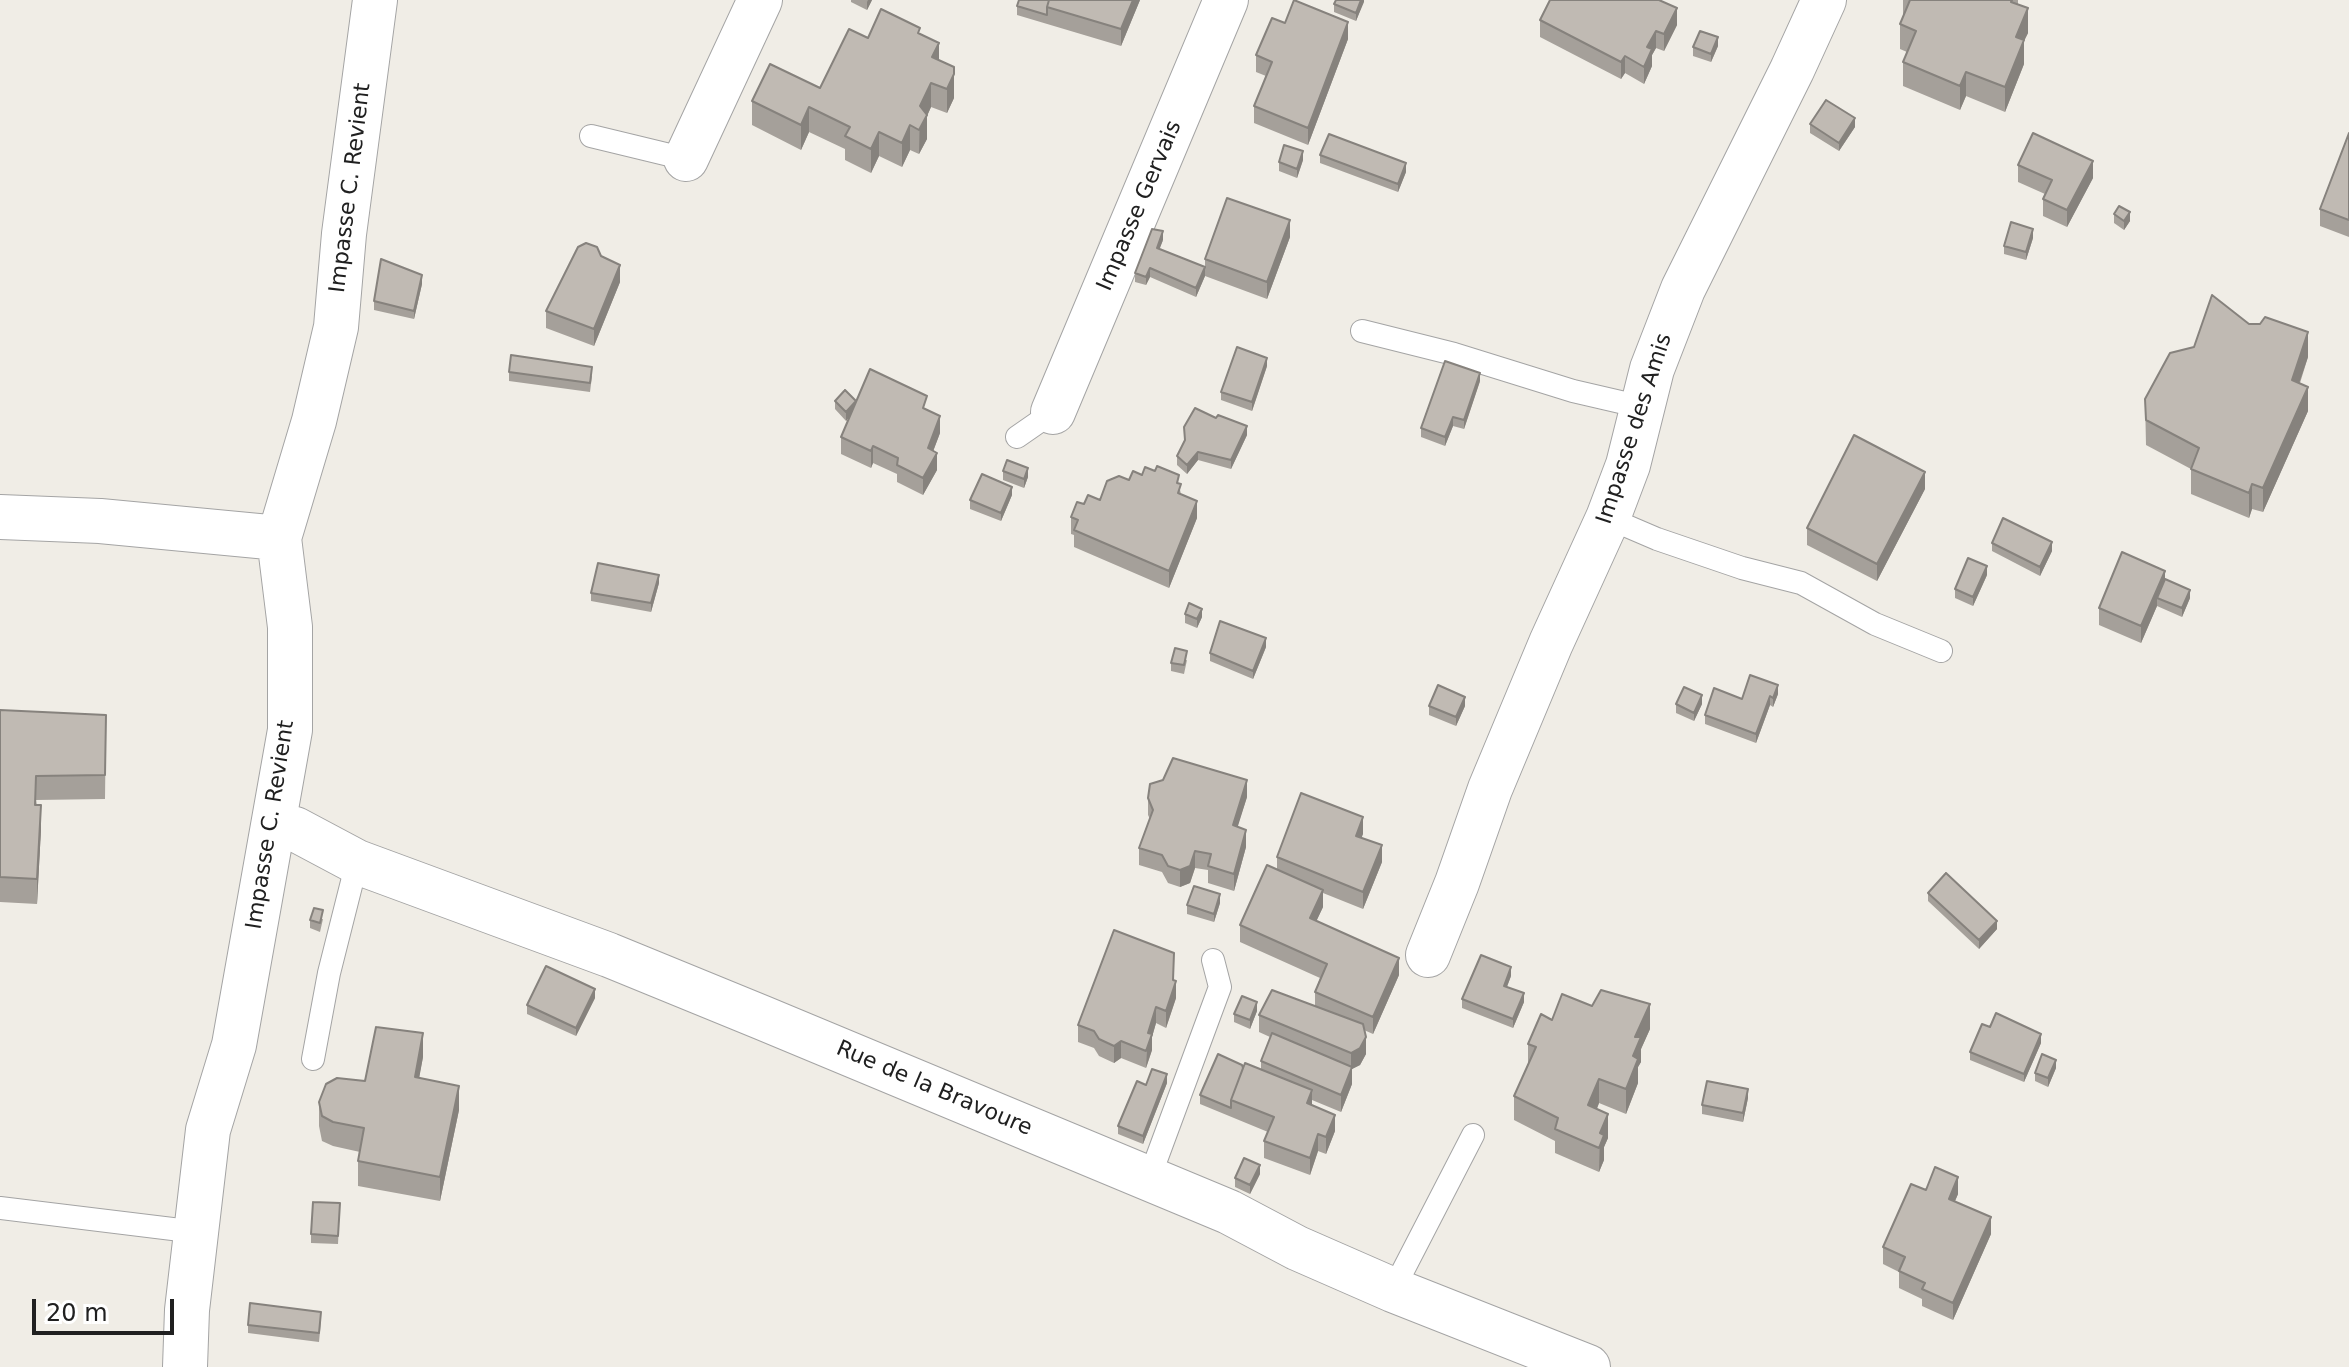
<!DOCTYPE html>
<style>
body{margin:0}
#map{position:relative;width:2349px;height:1367px;overflow:hidden;background:#f0ede6;font-family:"DejaVu Sans",sans-serif}
canvas{display:block}
.scale{position:absolute;left:32px;top:1299px;width:142px;height:36px;box-sizing:border-box;border:4px solid #202020;border-top:0;padding-left:10px;font-size:24px;line-height:28px;white-space:nowrap;color:#202020;-webkit-text-stroke:6px #fff;paint-order:stroke}
</style>
<div id="map">
<canvas width="2349" height="1367"></canvas>
<div class="scale">20 m</div>
</div>
<script>
const ctx = document.querySelector('canvas').getContext('2d');
ctx.lineJoin = 'round';
const poly = rows => new Path2D(rows.map(r => 'M' + r).join(''));
function strokePath(path, color, width, dash) { ctx.strokeStyle = color; ctx.lineWidth = width; ctx.lineCap = dash ? 'butt' : 'round'; ctx.setLineDash(dash || []); ctx.stroke(path); }
function fill(path, color) { ctx.fillStyle = color; ctx.fill(path, 'evenodd'); }
function label(font, color, halo, rows, align = 'center') {
  ctx.font = font + ' "DejaVu Sans",sans-serif'; ctx.lineWidth = 7; ctx.setLineDash([]); ctx.textBaseline = 'middle'; ctx.strokeStyle = halo; ctx.fillStyle = color; for (const [text, x, y, turn = 0] of rows) {
    ctx.save(); ctx.translate(x, y); ctx.rotate((+turn || 0) * Math.PI / 180); ctx.textAlign = isNaN(turn) ? turn : align; if (halo) ctx.strokeText(text, 0, 0); ctx.fillText(text, 0, 0); ctx.restore();
  }
}
const service = poly([
 [591,136,686,159],
 [1362,331,1454,354,1573,391,1642,407],
 [1017,437,1053,412],
 [1608,518,1657,539,1742,568,1801,583,1875,624,1941,651],
 [313,1059,329,973,357,862],
 [1149,1179,1220,987,1213,960],
 [0,1208,197,1232],
 [1393,1290,1473,1135]
]);
const minor = poly([
 [686,159,760,0],
 [1053,412,1226,0],
 [0,517,100,521,279,538],
 [275,823,295,829,357,862,609,955,763,1018,1229,1212,1297,1248,1393,1290,1588,1367],
 [1428,955,1457,883,1490,789,1551,643,1608,518,1628,465,1652,369,1683,289,1792,70,1824,0],
 [185,1367,187,1310,208,1130,234,1045,290,730,290,627,279,538,314,421,336,327,344,234,375,0]
]);
const wall = poly([
 [851,0,872,0,867,10,851,2],
 [1140,0,1121,46,1017,15,1017,6],
 [1364,0,1356,21,1334,12,1334,4],
 [1903,0,2018,0,2018,5,2028,33,2024,41,2024,64,2005,112,1966,96,1960,110,1903,86,1903,62,1907,52,1900,49,1900,24,1903,18],
 [1540,20,1677,25,1664,51,1656,48,1652,55,1652,66,1644,84,1625,73,1621,79,1540,37],
 [1285,23,1348,39,1308,145,1254,123,1254,106,1266,76,1256,72,1256,55],
 [920,34,939,60,954,98,947,113,931,107,927,116,927,139,919,154,910,150,902,167,879,156,871,173,845,160,845,149,809,132,801,150,752,125,752,101,820,88,868,38],
 [1718,46,1711,62,1693,56,1693,47],
 [1810,124,1855,127,1839,151,1810,133],
 [2349,133,2349,237,2320,226,2320,209],
 [1320,155,1406,172,1398,192,1320,163],
 [1303,160,1297,178,1279,171,1279,162],
 [2018,165,2093,178,2067,227,2043,216,2043,199,2045,194,2018,182],
 [2114,214,2130,221,2124,230,2114,223],
 [1290,237,1267,299,1205,276,1196,297,1150,277,1146,285,1135,282,1135,273,1163,240,1159,249,1205,267,1205,259],
 [2033,238,2026,260,2004,254,2004,246],
 [601,256,620,282,594,346,546,328,546,311],
 [422,284,414,319,374,310,374,301],
 [2249,324,2308,357,2300,383,2308,411,2263,512,2252,509,2249,518,2191,494,2191,469,2146,445,2145,399,2194,347],
 [1267,366,1252,411,1221,400,1221,392],
 [509,372,592,376,590,392,509,381],
 [1480,381,1464,429,1453,426,1445,446,1421,437,1421,428],
 [835,401,856,401,927,410,940,433,933,451,937,470,923,495,897,482,897,474,873,463,871,468,841,454,841,437,850,416,846,421,835,409],
 [1184,427,1247,435,1231,469,1198,460,1187,474,1177,465,1177,456,1184,441],
 [1003,471,1028,477,1024,488,1003,480],
 [1142,475,1179,484,1181,495,1197,518,1169,588,1074,547,1074,535,1071,534,1071,517,1084,504,1100,500,1129,480],
 [1925,489,1877,581,1807,545,1807,528],
 [1012,495,1001,521,970,509,970,500],
 [1992,543,2052,551,2040,576,1992,551],
 [1987,575,1973,606,1955,598,1955,589],
 [2165,579,2190,598,2182,617,2157,606,2141,643,2099,625,2099,608],
 [659,583,651,612,591,601,591,593],
 [1185,614,1202,617,1197,628,1185,623],
 [1266,647,1253,679,1210,661,1210,653],
 [1187,660,1184,674,1171,671,1171,663],
 [1778,694,1773,707,1770,705,1756,743,1705,724,1705,715,1742,699],
 [1676,704,1702,704,1694,721,1676,713],
 [1429,706,1465,706,1456,726,1429,715],
 [0,710,106,715,105,799,36,800,41,829,37,904,0,902],
 [1247,797,1237,827,1246,847,1234,891,1208,883,1208,870,1195,868,1190,883,1180,887,1168,883,1162,872,1139,865,1139,848,1150,819,1148,815,1148,798],
 [1363,834,1361,837,1382,862,1363,909,1323,893,1323,907,1316,921,1399,975,1373,1034,1364,1030,1366,1054,1360,1065,1352,1069,1352,1084,1341,1112,1312,1100,1312,1105,1335,1131,1326,1154,1318,1151,1310,1175,1264,1158,1264,1141,1268,1132,1200,1104,1200,1095,1243,1068,1261,1069,1261,1061,1270,1037,1259,1032,1259,1015,1315,1006,1315,992,1320,978,1240,942,1240,925,1277,869,1277,857],
 [1928,893,1997,929,1979,949,1928,901],
 [1220,903,1214,922,1187,914,1187,905],
 [323,919,320,932,310,928,310,920],
 [1511,976,1507,987,1524,1002,1513,1028,1462,1008,1462,999],
 [1174,980,1176,998,1166,1028,1156,1023,1152,1037,1152,1050,1146,1068,1121,1058,1114,1063,1099,1056,1094,1048,1078,1042,1078,1025],
 [595,998,576,1036,527,1014,527,1005],
 [1257,1011,1250,1029,1234,1022,1234,1014],
 [1552,1020,1650,1029,1641,1049,1641,1062,1638,1067,1638,1083,1626,1114,1599,1103,1597,1109,1608,1138,1604,1147,1604,1160,1599,1172,1555,1153,1555,1141,1514,1120,1514,1096,1528,1064,1528,1044],
 [1990,1027,2041,1043,2024,1082,1970,1060,1970,1052],
 [423,1057,419,1077,459,1110,440,1201,358,1186,358,1161,360,1152,333,1146,322,1141,319,1126,319,1102,365,1081],
 [2056,1068,2048,1087,2035,1081,2035,1073],
 [1167,1083,1143,1144,1118,1134,1118,1126,1146,1085],
 [1748,1098,1743,1122,1702,1114,1702,1105],
 [1260,1174,1250,1194,1235,1187,1235,1178],
 [1926,1190,1958,1194,1955,1201,1991,1234,1953,1320,1922,1306,1922,1299,1899,1288,1899,1272,1883,1264,1883,1247],
 [340,1203,338,1244,311,1243,311,1234],
 [321,1321,319,1342,248,1333,248,1325]
]);
const shadedWall = poly([
 [868,0,872,0,867,10,867,2],
 [1133,0,1140,0,1121,46,1121,29],
 [1361,0,1364,0,1364,2,1356,21,1356,13],
 [1677,8,1677,25,1664,51,1664,34],
 [2028,8,2028,33,2024,41,2024,64,2005,112,2005,87,2016,37],
 [1348,22,1348,39,1308,145,1308,128],
 [1656,31,1656,48,1652,55,1652,66,1644,84,1644,67,1647,47],
 [1718,37,1718,46,1711,62,1711,54],
 [939,43,939,68,932,57],
 [1625,56,1625,73,1621,79,1621,62],
 [1966,72,1966,96,1960,110,1960,86],
 [954,74,954,98,947,113,947,89],
 [931,83,931,107,927,116,927,139,919,154,920,106],
 [809,107,809,132,801,150,801,125],
 [1855,118,1855,127,1839,151,1839,143],
 [910,125,910,150,902,167,902,143],
 [879,132,879,156,871,173,871,149],
 [1303,151,1303,160,1297,178,1297,169],
 [2093,161,2093,178,2067,227,2067,210],
 [1406,163,1406,172,1398,192,1398,184],
 [2130,212,2130,221,2124,230,2124,221],
 [1290,220,1290,237,1267,299,1267,282],
 [2033,229,2033,238,2026,260,2026,252],
 [1163,231,1163,240,1157,256,1157,248],
 [620,265,620,282,594,346,594,329],
 [1205,267,1205,276,1196,297,1196,288],
 [1150,268,1150,277,1146,285,1146,277],
 [422,275,422,284,414,319,414,311],
 [2308,332,2308,357,2292,404,2292,380],
 [1267,358,1267,366,1252,411,1252,402],
 [1480,373,1480,381,1464,429,1464,420],
 [2308,387,2308,411,2263,512,2263,488],
 [856,401,856,410,846,421,846,412],
 [940,416,940,433,928,465,928,448],
 [1453,417,1453,426,1445,446,1445,437],
 [1247,426,1247,435,1231,469,1231,460],
 [873,446,873,463,871,468,871,451],
 [1198,452,1198,460,1187,474,1187,465],
 [937,453,937,470,923,495,923,478],
 [1028,468,1028,477,1024,488,1024,479],
 [1925,472,1925,489,1877,581,1877,564],
 [2252,484,2252,509,2249,518,2249,493],
 [1012,487,1012,495,1001,521,1001,513],
 [1197,501,1197,518,1169,588,1169,571],
 [2052,542,2052,551,2040,576,2040,567],
 [1987,566,1987,575,1973,606,1973,597],
 [2165,571,2165,588,2157,598,2157,606,2141,643,2141,626],
 [659,575,659,583,651,612,651,603],
 [2190,590,2190,598,2182,617,2182,608],
 [1202,609,1202,617,1197,628,1197,619],
 [1266,638,1266,647,1253,679,1253,671],
 [1778,685,1778,694,1773,707,1773,698],
 [1702,695,1702,704,1694,721,1694,713],
 [1770,696,1770,705,1756,743,1756,734],
 [1465,697,1465,706,1456,726,1456,717],
 [1247,780,1247,797,1233,842,1233,825],
 [41,805,41,829,37,904,37,879],
 [1363,817,1363,834,1356,853,1356,836],
 [1246,830,1246,847,1234,891,1234,874],
 [1382,845,1382,862,1363,909,1363,892],
 [1195,851,1195,868,1190,883,1180,887,1180,870],
 [1323,890,1323,907,1310,935,1310,918],
 [1220,894,1220,903,1214,922,1214,914],
 [1997,921,1997,929,1979,949,1979,940],
 [1399,958,1399,975,1373,1034,1373,1017],
 [1511,967,1511,976,1504,994,1504,986],
 [1176,981,1176,998,1166,1028,1166,1011],
 [595,989,595,998,576,1036,576,1028],
 [1524,993,1524,1002,1513,1028,1513,1019],
 [1257,1002,1257,1011,1250,1029,1250,1020],
 [1650,1004,1650,1029,1641,1049,1641,1062,1638,1067,1638,1083,1626,1114,1626,1089,1633,1056,1635,1037],
 [1156,1007,1156,1023,1152,1037,1152,1050,1146,1068,1148,1033],
 [423,1033,423,1057,415,1101,415,1077],
 [2041,1034,2041,1043,2024,1082,2024,1074],
 [1366,1037,1366,1054,1360,1065,1352,1069,1352,1084,1341,1112,1341,1095,1351,1069,1351,1053],
 [1121,1041,1121,1058,1114,1063,1114,1046],
 [2056,1060,2056,1068,2048,1087,2048,1078],
 [1167,1074,1167,1083,1143,1144,1143,1136],
 [1599,1079,1599,1103,1588,1130,1588,1105],
 [459,1086,459,1110,440,1201,440,1177],
 [1748,1089,1748,1098,1743,1122,1743,1113],
 [1312,1090,1312,1107,1307,1103],
 [1608,1114,1608,1138,1604,1147,1604,1160,1599,1172,1600,1133],
 [1335,1115,1335,1131,1326,1154,1326,1137],
 [1318,1134,1318,1151,1310,1175,1310,1158],
 [1260,1165,1260,1174,1250,1194,1250,1185],
 [1958,1177,1958,1194,1949,1215,1949,1199],
 [1991,1217,1991,1234,1953,1320,1953,1303]
]);
const building = poly([
 [1019,0,1049,0,1047,7,1047,15,1017,6,1019,0],
 [1049,0,1133,0,1121,29,1047,7,1049,0],
 [1294,0,1348,22,1308,128,1254,106,1272,62,1256,55,1272,18,1285,23,1294,0],
 [1336,0,1361,0,1356,13,1334,4,1336,0],
 [1550,0,1659,0,1677,8,1664,34,1656,31,1647,47,1652,49,1644,67,1625,56,1621,62,1540,20,1550,0],
 [1910,0,2012,0,2011,2,2028,8,2016,37,2024,40,2005,87,1966,72,1960,86,1903,62,1916,31,1900,24,1910,0],
 [881,9,920,28,918,33,939,43,932,57,954,67,954,74,947,89,931,83,920,106,927,115,919,130,910,125,902,143,879,132,871,149,845,136,850,127,809,107,801,125,752,101,770,64,820,88,849,29,868,38,881,9],
 [1700,31,1718,37,1711,54,1693,47,1700,31],
 [1826,100,1855,118,1839,143,1810,124,1826,100],
 [2033,133,2093,161,2067,210,2043,199,2052,180,2018,165,2033,133],
 [2349,133,2349,220,2320,209,2349,133],
 [1329,134,1406,163,1398,184,1320,155,1329,134],
 [1284,145,1303,151,1297,169,1279,162,1284,145],
 [1227,198,1290,220,1267,282,1205,259,1227,198],
 [2119,206,2130,212,2124,221,2114,214,2119,206],
 [2011,222,2033,229,2026,252,2004,246,2011,222],
 [1152,229,1163,231,1157,248,1205,267,1196,288,1150,268,1146,277,1135,273,1152,229],
 [586,243,597,247,601,256,620,265,594,329,546,311,578,247,586,243],
 [381,259,422,275,414,311,374,301,381,259],
 [2212,295,2249,324,2260,324,2265,317,2308,332,2292,380,2308,387,2263,488,2252,484,2249,493,2191,469,2199,448,2146,420,2145,399,2170,353,2194,347,2212,295],
 [1237,347,1267,358,1252,402,1221,392,1237,347],
 [511,355,592,367,590,383,509,372,511,355],
 [1445,361,1480,373,1464,420,1453,417,1445,437,1421,428,1445,361],
 [870,369,927,396,923,408,940,416,928,448,937,453,923,478,897,465,898,458,873,446,871,451,841,437,870,369],
 [845,390,856,401,846,412,835,401,845,390],
 [1195,408,1216,418,1218,415,1247,426,1231,460,1198,452,1187,465,1177,456,1185,440,1184,427,1195,408],
 [1854,435,1925,472,1877,564,1807,528,1854,435],
 [1007,460,1028,468,1024,479,1003,471,1007,460],
 [1157,466,1179,475,1177,483,1181,484,1178,493,1197,501,1169,571,1074,530,1078,520,1071,517,1077,502,1084,504,1088,495,1100,500,1107,481,1119,476,1129,480,1133,471,1142,475,1145,467,1155,471,1157,466],
 [982,474,1012,487,1001,513,970,500,982,474],
 [2003,518,2052,542,2040,567,1992,543,2003,518],
 [2122,552,2165,571,2141,626,2099,608,2122,552],
 [1968,558,1987,566,1973,597,1955,589,1968,558],
 [598,563,659,575,651,603,591,593,598,563],
 [2165,579,2190,590,2182,608,2157,598,2165,579],
 [1189,603,1202,609,1197,619,1185,614,1189,603],
 [1220,621,1266,638,1253,671,1210,653,1220,621],
 [1175,648,1187,651,1184,665,1171,663,1175,648],
 [1750,675,1778,685,1773,698,1770,696,1756,734,1705,715,1714,688,1742,699,1750,675],
 [1438,685,1465,697,1456,717,1429,706,1438,685],
 [1684,687,1702,695,1694,713,1676,704,1684,687],
 [0,710,106,715,105,775,36,776,35,805,41,805,37,879,0,877,0,710],
 [1173,758,1247,780,1233,825,1246,830,1234,874,1208,866,1211,854,1195,851,1190,866,1180,870,1168,866,1162,855,1139,848,1153,810,1148,798,1150,784,1163,780,1173,758],
 [1301,793,1363,817,1356,836,1382,845,1363,892,1277,857,1301,793],
 [1267,865,1323,890,1310,918,1399,958,1373,1017,1315,992,1327,964,1240,925,1267,865],
 [1946,873,1997,921,1979,940,1928,893,1946,873],
 [1194,886,1220,894,1214,914,1187,905,1194,886],
 [314,908,323,910,320,923,310,920,314,908],
 [1114,930,1174,953,1173,980,1176,981,1166,1011,1156,1007,1148,1033,1152,1034,1146,1051,1121,1041,1114,1046,1099,1039,1094,1031,1078,1025,1114,930],
 [1481,955,1511,967,1504,986,1524,993,1513,1019,1462,999,1481,955],
 [546,966,595,989,576,1028,527,1005,546,966],
 [1272,990,1363,1024,1366,1037,1360,1048,1351,1053,1259,1015,1272,990],
 [1601,990,1650,1004,1635,1037,1641,1037,1633,1056,1638,1059,1626,1089,1599,1079,1588,1105,1608,1114,1600,1133,1604,1135,1599,1148,1555,1129,1558,1118,1514,1096,1536,1047,1528,1044,1541,1014,1552,1020,1562,994,1592,1006,1601,990],
 [1242,996,1257,1002,1250,1020,1234,1014,1242,996],
 [1996,1013,2041,1034,2024,1074,1970,1052,1982,1024,1990,1027,1996,1013],
 [376,1027,423,1033,415,1077,459,1086,440,1177,358,1161,364,1128,333,1122,322,1116,319,1102,326,1084,337,1078,365,1081,376,1027],
 [1272,1033,1352,1067,1341,1095,1261,1061,1272,1033],
 [1218,1054,1242,1065,1243,1068,1231,1100,1231,1108,1200,1095,1218,1054],
 [2042,1054,2056,1060,2048,1078,2035,1073,2042,1054],
 [1245,1063,1312,1090,1307,1103,1335,1115,1326,1137,1318,1134,1310,1158,1264,1141,1274,1117,1231,1100,1245,1063],
 [1152,1069,1167,1074,1143,1136,1118,1126,1137,1081,1146,1085,1152,1069],
 [1707,1081,1748,1089,1743,1113,1702,1105,1707,1081],
 [1244,1158,1260,1165,1250,1185,1235,1178,1244,1158],
 [1935,1167,1958,1177,1949,1199,1991,1217,1953,1303,1922,1289,1925,1283,1899,1271,1905,1257,1883,1247,1911,1184,1926,1190,1935,1167],
 [313,1202,340,1203,338,1236,311,1234,313,1202],
 [250,1303,321,1312,319,1333,248,1325,250,1303]
]);
const streetNames = [
 ["Impasse C. Revient",351,188,-83],
 ["Impasse Gervais",1140,206,-67],
 ["Impasse des Amis",1635,429,-72],
 ["Impasse C. Revient",271,825,-81],
 ["Rue de la Bravoure",934,1089,23]
];
strokePath(service, '#a4a4a4', 24);
strokePath(minor, '#a4a4a4', 46);
strokePath(service, '#fff', 22);
strokePath(minor, '#fff', 44);
fill(wall, '#a5a09a');
fill(shadedWall, '#86827d');
fill(building, '#c0bab3');
strokePath(building, '#86827d', 2);
label('22px', '#202020', '#fff', streetNames);
</script>
